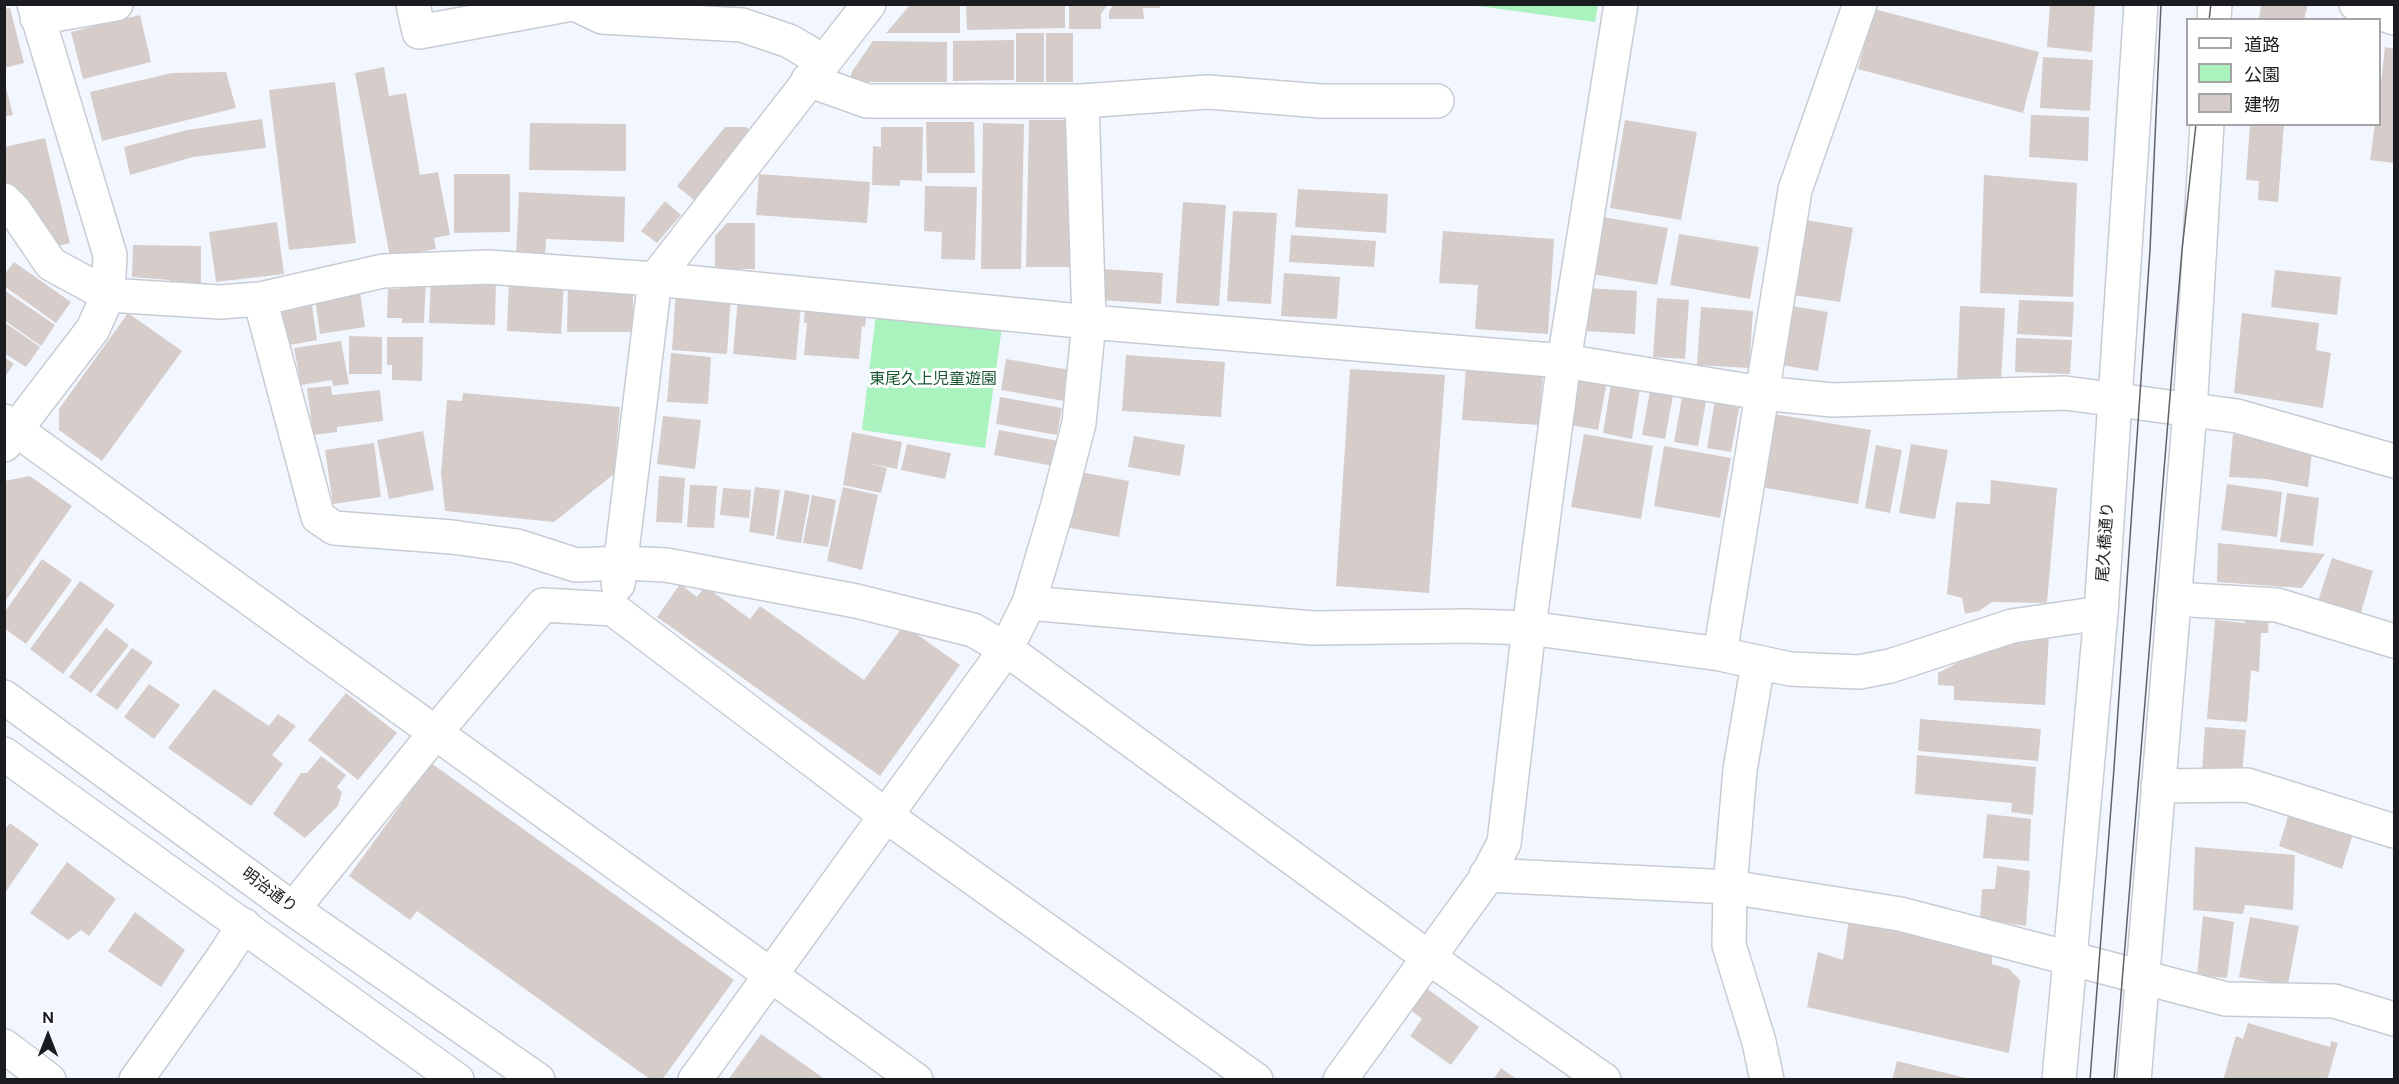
<!DOCTYPE html>
<meta charset="utf-8">
<style>
body{margin:0}
#map{position:relative;width:2399px;height:1084px;overflow:hidden;background:#f2f7ff;font-family:"DM Sans","Noto Sans JP",sans-serif}
canvas{display:block}
.frame{position:absolute;inset:0;border:6px solid #1b1c1f;pointer-events:none}
.legend{position:absolute;left:2186px;top:18px;width:195px;height:108px;box-sizing:border-box;background:#fff;border:2px solid #a4a4a5;margin:0;padding:8px 10px;list-style:none;font-size:18px;color:#1b1c1f}
.legend li{display:flex;align-items:center;gap:12px;height:30px}
.legend b{width:30px;border:2px solid #a4a4a5}
.north{position:absolute;left:18px;top:1006px;width:60px;height:60px;-webkit-text-stroke:4px #fff;paint-order:stroke;rotate:0deg;font-size:16px;font-weight:700;line-height:24px;text-align:center;color:#1b1c1f}
.north::after{content:'';display:block;margin:auto;width:21px;height:27px;background:#1b1c1f;clip-path:polygon(50% 0,100% 100%,50% 72%,0 100%)}
</style>
<div id="map">
<canvas width="2399" height="1084"></canvas>
<div class="frame"></div>
<ul class="legend">
<li><b style="height:8px;background:#fff"></b>道路</li>
<li><b style="height:16px;background:#aaf2be"></b>公園</li>
<li><b style="height:16px;background:#d6ccca"></b>建物</li>
</ul>
<div class="north">N</div>
</div>
<script>
const ctx = document.querySelector('canvas').getContext('2d');
ctx.lineJoin = 'round';
function fill(path, color) { ctx.fillStyle = color; ctx.fill(path, 'evenodd'); }
const poly = rows => new Path2D(rows.map(r => 'M' + r).join(''));
function strokePath(path, color, width, dash) { ctx.strokeStyle = color; ctx.lineWidth = width; ctx.lineCap = dash ? 'butt' : 'round'; ctx.setLineDash(dash || []); ctx.stroke(path); }
function label(font, color, halo, rows, align = 'center') {
  ctx.font = font + ' "DM Sans","Noto Sans JP",sans-serif'; ctx.lineWidth = 6; ctx.setLineDash([]); ctx.textBaseline = 'middle'; ctx.strokeStyle = halo; ctx.fillStyle = color; for (const [text, x, y, turn = 0] of rows) {
    ctx.save(); ctx.translate(x, y); ctx.rotate((+turn || 0) * Math.PI / 180); ctx.textAlign = isNaN(turn) ? turn : align; if (halo) ctx.strokeText(text, 0, 0); ctx.fillText(text, 0, 0); ctx.restore();
  }
}
const green = poly([
 [1471,5,1598,5,1595,22],
 [876,314,1002,327,985,448,862,430]
]);
const building = poly([
 [911,4,960,4,960,33,886,33],
 [966,4,1065,4,1065,28,967,30],
 [1069,4,1108,4,1101,14,1101,29,1069,29],
 [1114,4,1160,4,1160,8,1143,8,1144,19,1109,19,1109,11],
 [2050,4,2095,4,2092,52,2047,47],
 [2261,4,2308,4,2304,20,2259,20],
 [10,8,24,63,4,68,4,9],
 [1874,9,2039,52,2023,113,1858,69],
 [140,15,151,62,83,79,71,32],
 [1016,33,1044,33,1044,82,1016,82],
 [1046,33,1073,33,1073,82,1046,82],
 [1014,40,1014,80,953,81,953,41],
 [873,41,947,42,947,82,851,82,851,73],
 [2385,47,2394,49,2394,163,2370,160,2375,124,2380,124,2380,91],
 [2043,57,2093,60,2090,111,2040,108],
 [384,67,389,96,406,93,420,175,438,172,450,235,434,238,436,249,390,257,355,73],
 [226,72,236,108,102,141,90,92,172,73],
 [4,80,13,115,4,117],
 [335,82,356,243,289,250,269,90],
 [2031,115,2089,117,2088,161,2029,157],
 [262,119,266,148,193,157,130,175,124,147,187,130],
 [1029,120,1073,120,1071,267,1026,267],
 [1625,120,1697,132,1681,220,1610,208],
 [926,122,974,122,975,173,927,173],
 [530,123,626,124,626,171,529,170],
 [983,123,1024,124,1021,269,981,269],
 [2250,124,2284,124,2278,202,2258,200,2259,181,2246,180],
 [725,127,746,127,750,130,694,200,677,186],
 [881,127,923,127,922,181,900,180,900,186,872,185,873,146,881,147],
 [45,138,70,243,53,247,6,182,4,175,4,147],
 [454,174,510,174,510,232,454,233],
 [759,174,870,182,867,223,756,215],
 [1984,175,2077,183,2073,297,1980,293],
 [925,186,977,187,975,260,941,259,942,232,924,231],
 [1298,189,1388,194,1386,233,1295,227],
 [519,192,625,197,624,242,546,239,545,256,516,255],
 [665,201,681,215,657,243,641,231],
 [1183,202,1226,205,1219,306,1176,303],
 [1233,211,1277,213,1271,304,1227,301],
 [1603,217,1668,228,1657,285,1592,274],
 [1806,220,1853,228,1840,302,1793,295],
 [277,222,284,274,216,282,209,232],
 [727,223,755,223,755,269,715,269,715,236],
 [1443,231,1554,239,1548,334,1475,329,1478,285,1439,283],
 [1679,234,1759,247,1750,299,1670,285],
 [1291,235,1376,241,1374,267,1289,262],
 [133,245,201,246,201,290,170,290,170,280,132,277],
 [14,262,71,302,56,323,4,286,4,275],
 [1102,269,1163,273,1161,304,1101,300],
 [2275,270,2341,277,2337,315,2271,307],
 [1284,273,1340,277,1337,319,1281,316],
 [431,276,496,278,495,325,429,323],
 [400,278,426,278,424,323,402,323,402,318,387,318,388,289,400,289],
 [509,278,564,281,561,334,507,331],
 [568,284,633,285,633,332,567,332],
 [1587,288,1637,291,1635,334,1584,331],
 [4,290,55,325,41,346,4,320],
 [676,290,731,295,727,354,672,350],
 [360,292,365,327,320,334,315,298],
 [738,298,801,304,796,360,733,354],
 [1657,298,1689,300,1685,359,1653,357],
 [311,299,317,340,284,346,277,305],
 [2019,300,2074,302,2072,337,2017,334],
 [805,304,867,309,865,327,862,326,859,359,804,355,807,323,804,323],
 [1792,306,1828,312,1818,371,1781,365],
 [1960,306,2005,308,2001,383,1957,382],
 [1701,307,1753,311,1749,368,1697,365],
 [128,313,182,351,102,461,59,430,59,409],
 [2242,313,2319,323,2316,350,2331,353,2323,408,2234,393],
 [4,322,40,347,26,367,4,353],
 [349,336,382,337,382,374,349,374],
 [387,337,423,337,422,381,392,380,392,365,387,365],
 [2016,338,2072,340,2070,374,2015,372],
 [341,341,349,384,333,386,332,380,301,385,294,348],
 [671,353,711,357,708,404,667,402],
 [1126,355,1225,362,1221,417,1122,411],
 [4,357,14,364,4,378],
 [1006,359,1070,370,1064,401,1001,390],
 [1466,368,1543,373,1539,425,1462,420],
 [1350,369,1445,375,1429,593,1336,586],
 [1579,376,1607,381,1598,430,1571,425],
 [1611,384,1640,389,1632,439,1603,433],
 [331,386,332,395,380,390,383,421,337,427,337,432,313,435,307,388],
 [1651,386,1674,390,1665,439,1642,435],
 [1683,392,1707,396,1698,446,1674,442],
 [463,393,620,407,614,474,554,522,445,511,441,474,447,400,462,401],
 [1000,397,1062,408,1057,435,996,424],
 [1715,400,1740,404,1731,452,1707,448],
 [1774,414,1871,430,1858,504,1761,487],
 [663,416,701,420,695,469,657,464],
 [999,430,1058,441,1054,466,994,455],
 [423,431,434,490,389,499,377,440],
 [852,432,902,442,897,469,867,463,887,468,881,493,843,485],
 [1584,434,1653,446,1641,519,1571,507],
 [2233,434,2312,451,2308,487,2266,479,2229,477],
 [1134,436,1185,445,1180,476,1128,467],
 [374,443,381,497,333,504,325,450],
 [907,444,951,453,945,479,901,470],
 [1911,444,1948,450,1935,519,1899,513],
 [1876,445,1902,450,1890,513,1865,508],
 [1664,446,1731,458,1720,518,1654,506],
 [1080,472,1129,481,1119,537,1070,528],
 [30,476,72,506,4,603,4,481],
 [659,476,685,478,682,523,656,522],
 [1991,480,2057,488,2047,603,1992,602,1979,611,1965,614,1962,598,1947,594,1956,502,1990,504],
 [2227,484,2282,492,2277,537,2221,530],
 [690,485,717,486,714,528,687,527],
 [755,487,780,490,774,536,749,532],
 [843,487,878,495,862,570,827,561],
 [723,488,751,490,749,518,720,515],
 [785,490,810,495,801,543,776,539],
 [2287,493,2319,498,2313,546,2280,542],
 [812,495,836,500,828,547,803,543],
 [2218,543,2325,554,2302,588,2217,582],
 [2332,558,2373,571,2360,616,2318,601],
 [42,559,72,580,26,644,4,628,4,613],
 [80,581,115,605,63,674,30,649],
 [680,584,697,597,705,586,750,619,760,606,864,680,904,625,960,665,880,776,657,617],
 [2245,615,2269,616,2268,633,2261,633,2259,672,2251,670,2247,722,2207,719,2215,620,2245,623],
 [106,628,129,645,91,693,69,677],
 [2049,635,2045,705,1954,700,1954,686,1938,685,1938,673,2007,637],
 [132,648,153,662,117,710,96,695],
 [149,684,180,705,154,739,124,717],
 [214,689,269,726,278,714,296,726,272,755,283,764,251,806,168,748],
 [346,693,397,733,358,780,308,740],
 [1920,719,2041,729,2038,761,1918,751],
 [2205,727,2246,730,2242,774,2202,771],
 [1917,755,2036,767,2033,815,2011,812,2012,803,1915,794],
 [321,756,346,775,337,787,342,792,338,806,305,838,273,814,301,773,307,773],
 [431,763,734,980,662,1080,651,1080,417,911,410,920,349,876],
 [2290,810,2354,831,2342,869,2279,846],
 [1987,814,2031,819,2029,861,1983,858],
 [10,823,39,844,4,894,4,831],
 [2195,847,2295,855,2293,910,2245,905,2243,914,2193,910],
 [67,862,116,899,89,936,81,930,68,940,30,913],
 [1997,866,2030,871,2026,926,1980,919,1982,889,1995,889],
 [135,912,185,950,161,987,108,951],
 [2203,916,2234,922,2227,978,2197,975],
 [2250,917,2299,926,2288,985,2239,977],
 [1849,919,1992,954,1992,964,2009,969,2020,980,2009,1053,1807,1007,1818,952,1843,960],
 [1425,987,1479,1027,1451,1065,1410,1036,1422,1019,1409,1009],
 [2248,1023,2330,1047,2331,1041,2338,1043,2327,1080,2223,1080,2236,1036,2243,1039],
 [761,1034,826,1080,728,1080],
 [1897,1061,1970,1079,1970,1080,1892,1080],
 [1501,1068,1518,1080,1493,1080]
]);
const minor = poly([
 [413,4,419,32,572,4],
 [575,4,602,17,742,25,789,41,823,61],
 [2356,4,2394,18],
 [37,18,116,4],
 [808,80,867,101,1082,101,1208,92,1321,101,1437,101],
 [4,200,15,211,51,264,108,295,220,302,260,299,383,271,488,267,655,279,1089,322,1564,361,1761,393,1833,400,2065,393,2237,416,2394,461],
 [260,299,318,517,334,528,452,537,517,546,576,565,622,563,666,565,856,601,973,630,1006,649,1428,957,1604,1080],
 [4,421,916,1080],
 [4,445,93,329,108,295,110,255,34,4],
 [618,584,655,279,869,4],
 [2174,599,2277,605,2394,641],
 [1029,603,1312,628,1469,626,1529,628,1720,654,1790,669,1859,672,1890,666,2012,626,2101,613],
 [1720,654,1795,190,1860,4],
 [1758,663,1740,770,1730,887,1729,945,1759,1042,1767,1080],
 [2158,786,2247,785,2394,831],
 [1486,875,1730,887,1900,914,2226,999,2334,1001,2394,1019],
 [293,909,435,733,543,605,613,609,885,815,1256,1080],
 [4,1046,49,1080],
 [136,1080,222,959,244,925],
 [695,1080,1006,649,1029,603,1057,508,1079,423,1089,322,1082,101],
 [1340,1080,1484,881,1504,843,1529,628,1564,361,1621,4]
]);
const major = poly([
 [2214,20,2215,4],
 [4,697,293,909,538,1080],
 [4,754,457,1080],
 [2059,1080,2101,613,2141,4],
 [2134,1080,2190,411,2207,124]
]);
const tram = poly([
 [2209,20,2211,4],
 [2090,1080,2114,768,2150,250,2161,4],
 [2114,1080,2182,250,2196,124]
]);
const parkNames = [
 ["東尾久上児童遊園",933,380]
];
const streetNames = [
 ["尾久橋通り",2106,542,-86],
 ["明治通り",269,891,36]
];
fill(green, '#aaf2be');
fill(building, '#d6ccca');
strokePath(minor, '#c7ccd3', 36);
strokePath(major, '#c7ccd3', 36);
strokePath(minor, '#fff', 33);
strokePath(major, '#fff', 33);
strokePath(tram, '#5f6166', 1.5);
label('16px', '#1c5732', '#fff', parkNames);
label('16px', '#1b1c1f', '#fff', streetNames);
</script>
